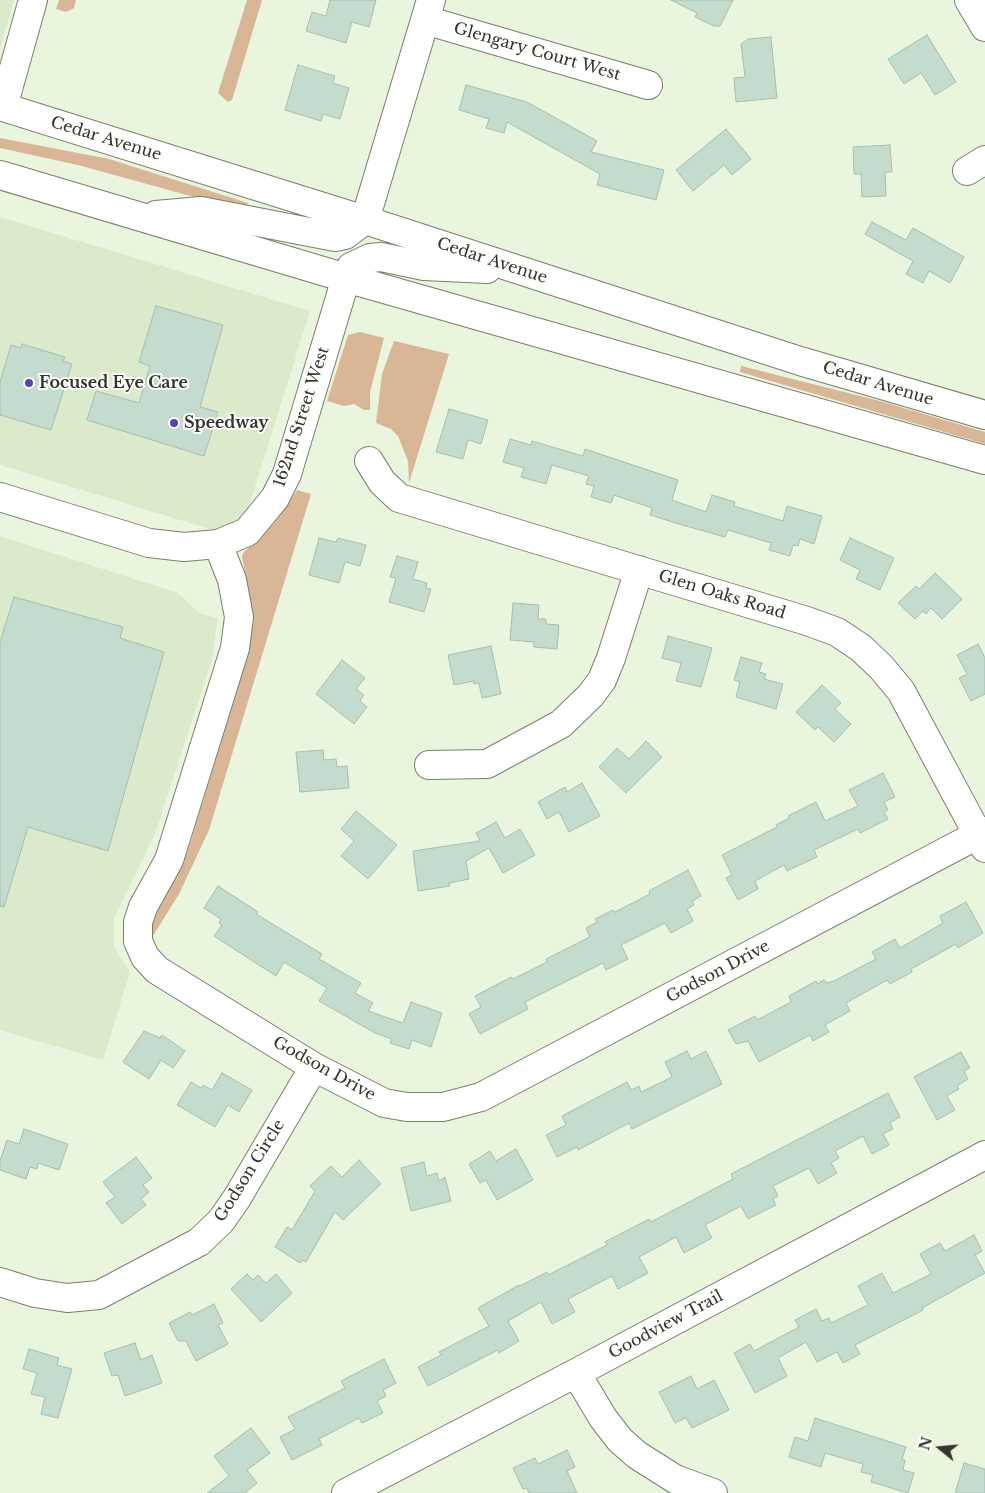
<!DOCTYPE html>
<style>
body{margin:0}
#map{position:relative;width:985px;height:1493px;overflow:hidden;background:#eaf5dd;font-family:"Libre Baskerville",serif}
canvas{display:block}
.north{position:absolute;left:915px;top:1423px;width:50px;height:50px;-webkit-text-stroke:4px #fcfffa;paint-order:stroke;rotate:287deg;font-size:14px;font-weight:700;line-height:20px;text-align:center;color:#31352c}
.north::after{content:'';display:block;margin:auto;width:18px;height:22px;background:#31352c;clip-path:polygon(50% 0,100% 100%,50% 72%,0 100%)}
</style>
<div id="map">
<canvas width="985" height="1493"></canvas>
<div class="north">N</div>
</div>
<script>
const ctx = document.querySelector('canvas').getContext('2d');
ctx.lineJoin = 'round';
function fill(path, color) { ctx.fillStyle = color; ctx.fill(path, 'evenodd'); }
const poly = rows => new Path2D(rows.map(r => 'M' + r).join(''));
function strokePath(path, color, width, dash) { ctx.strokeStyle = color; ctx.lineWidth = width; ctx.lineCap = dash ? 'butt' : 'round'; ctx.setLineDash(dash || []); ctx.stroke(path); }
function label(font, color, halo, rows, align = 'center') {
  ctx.font = font + ' "Libre Baskerville",serif'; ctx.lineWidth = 4; ctx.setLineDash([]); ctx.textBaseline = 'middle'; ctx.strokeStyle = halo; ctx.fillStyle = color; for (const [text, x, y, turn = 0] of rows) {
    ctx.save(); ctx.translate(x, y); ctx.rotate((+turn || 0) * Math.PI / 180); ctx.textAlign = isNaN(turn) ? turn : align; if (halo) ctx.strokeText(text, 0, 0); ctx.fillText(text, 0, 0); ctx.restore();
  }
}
const built = poly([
 [0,0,14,0,0,48],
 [0,217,310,311,239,538,0,465],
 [0,536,178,593,199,613,218,618,212,660,155,834,114,918,114,947,130,972,103,1060,0,1030]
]);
const green = poly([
 [59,0,76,0,74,8,66,12,56,9],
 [247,0,262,0,232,100,228,102,218,93],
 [0,138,109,159,248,203,245,211,78,165,0,148],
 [360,332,384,338,370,392,370,410,364,410,354,404,344,406,327,401,348,335],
 [394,341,449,354,409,483,408,461,398,436,391,429,376,423,382,374],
 [741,366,880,401,985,432,985,444,740,372],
 [297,490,311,494,209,830,179,894,151,939,151,923,182,865,189,847,242,674,251,633,252,608,242,557,243,553,275,522]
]);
const building = poly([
 [330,0,376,0,369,27,352,22,346,43,306,31,312,12,326,16,330,0],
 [671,0,733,0,720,26,714,26,695,17,697,13,671,0],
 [927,35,956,82,935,95,921,73,904,84,888,59,927,35],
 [771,37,777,98,736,102,734,78,745,77,741,44,748,39,771,37],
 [298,65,335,76,333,83,349,88,340,119,323,114,321,121,285,110,298,65],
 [466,85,527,102,597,141,591,152,664,170,656,200,597,185,600,174,507,122,504,133,486,128,489,119,459,110,466,85],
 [726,129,751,159,732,175,724,165,693,191,676,170,726,129],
 [890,145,892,172,885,172,886,196,862,197,861,174,854,174,853,147,890,145],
 [872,222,906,240,913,228,964,257,950,283,929,271,923,283,906,274,913,261,865,234,872,222],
 [156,306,223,325,200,407,218,412,204,456,87,420,96,391,139,403,150,366,139,362,156,306],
 [22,344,65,357,63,361,72,364,51,430,0,415,0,382,11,345,21,348,22,344],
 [449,409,488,420,481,444,468,440,463,459,436,452,449,409],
 [510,439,531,445,532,441,583,456,585,449,678,480,672,500,706,512,712,495,735,502,734,506,783,521,787,506,822,516,814,544,800,539,798,546,793,545,790,556,769,550,771,543,728,530,725,537,679,524,650,515,652,508,614,495,611,503,591,497,594,486,586,484,589,476,552,465,546,484,521,477,524,468,503,462,510,439],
 [319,538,336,542,338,538,366,545,360,566,345,562,339,583,309,575,319,538],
 [850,538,894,558,880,590,856,579,860,570,840,560,850,538],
 [397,556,418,562,413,579,427,583,426,588,431,589,424,612,389,602,396,578,390,577,397,556],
 [935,573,962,599,942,619,931,608,926,614,923,611,915,619,898,603,916,586,919,589,935,573],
 [14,597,123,627,120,638,164,652,108,851,28,827,4,907,0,906,0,642,14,597],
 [513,603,539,605,538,619,546,619,546,624,559,625,557,649,534,647,534,642,510,640,513,603],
 [668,636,712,648,701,687,676,681,681,663,662,658,668,636],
 [978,644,985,658,985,694,971,701,959,678,967,674,957,655,978,644],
 [491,646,501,694,482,698,479,683,474,684,474,681,454,685,448,655,491,646],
 [741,657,762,663,759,672,766,674,764,679,783,684,776,709,736,697,740,682,734,680,741,657],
 [342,660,365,678,356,689,364,695,360,701,367,707,354,724,316,694,342,660],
 [822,685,841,703,835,709,851,724,834,742,818,727,815,730,796,712,822,685],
 [646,741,662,757,626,793,599,767,617,748,629,759,646,741],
 [323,750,324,760,336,759,337,767,347,766,349,788,300,792,296,752,323,750],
 [883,773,895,797,884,802,888,810,884,812,888,819,860,833,858,829,814,850,817,857,787,871,784,865,755,881,758,889,738,900,726,878,732,875,722,855,777,827,776,825,789,818,788,816,816,802,825,821,858,806,849,790,883,773],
 [582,783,600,816,569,832,559,812,547,819,538,802,565,787,567,792,582,783],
 [356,811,397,845,368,879,341,856,354,841,341,829,356,811],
 [496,822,505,838,520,829,535,855,503,873,489,848,466,861,469,879,449,883,450,886,418,891,413,851,480,841,476,833,496,822],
 [688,870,701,896,692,901,694,905,687,909,693,921,671,933,665,923,621,945,628,959,606,970,603,963,525,1002,528,1009,480,1034,469,1014,481,1007,475,996,511,977,513,979,547,962,546,959,590,937,586,928,597,922,595,919,613,910,615,912,650,894,649,891,688,870],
 [218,886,258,912,256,914,322,954,319,959,361,983,355,993,373,1003,368,1011,403,1023,411,1002,442,1013,431,1047,412,1040,409,1049,390,1043,392,1039,375,1033,319,1001,327,988,284,962,276,976,214,936,222,925,219,923,221,919,204,908,218,886],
 [966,902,983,933,958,948,956,944,911,969,912,972,890,984,887,980,846,1003,850,1011,825,1025,829,1032,813,1041,810,1035,759,1062,748,1041,736,1044,728,1030,755,1016,757,1020,791,1002,789,996,816,981,817,984,824,980,827,983,834,981,876,959,872,952,895,939,900,948,943,923,940,916,966,902],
 [144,1031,160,1038,162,1035,185,1051,173,1068,161,1060,149,1079,123,1062,144,1031],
 [687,1051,691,1059,706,1051,722,1084,632,1129,629,1123,578,1150,577,1147,557,1157,546,1135,566,1125,562,1116,627,1082,631,1090,639,1086,641,1092,672,1077,665,1062,687,1051],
 [961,1052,970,1068,964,1071,968,1079,957,1086,959,1089,947,1096,955,1110,937,1120,914,1077,961,1052],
 [222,1073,252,1090,239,1112,228,1105,215,1127,177,1105,191,1082,201,1088,203,1085,212,1090,222,1073],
 [888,1093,900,1117,890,1123,893,1129,883,1134,889,1145,872,1154,863,1136,835,1151,839,1158,831,1163,837,1173,818,1184,809,1168,773,1186,778,1196,773,1199,776,1205,748,1219,741,1206,705,1225,712,1238,684,1253,676,1237,639,1257,648,1273,618,1289,612,1276,568,1299,575,1312,552,1324,541,1302,508,1321,519,1341,499,1353,498,1350,428,1386,418,1367,441,1355,439,1352,489,1326,478,1308,519,1285,520,1286,547,1272,548,1275,607,1245,605,1242,649,1219,651,1222,733,1179,731,1174,888,1093],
 [24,1129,68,1144,59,1170,38,1163,37,1169,30,1167,26,1179,0,1170,0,1161,7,1140,19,1144,24,1129],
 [516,1149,533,1180,497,1200,486,1180,480,1183,469,1164,490,1151,496,1161,516,1149],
 [136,1157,152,1178,143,1185,149,1192,141,1199,146,1205,122,1224,106,1203,115,1197,103,1182,136,1157],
 [359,1160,381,1184,343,1220,335,1212,306,1262,302,1260,300,1263,275,1247,287,1227,292,1230,315,1191,310,1186,331,1166,342,1177,359,1160],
 [424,1162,427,1176,437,1173,439,1181,445,1177,451,1201,411,1211,401,1168,424,1162],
 [974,1235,982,1251,975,1255,985,1273,922,1308,923,1310,855,1345,860,1354,843,1363,837,1352,817,1362,806,1342,778,1358,787,1376,755,1393,734,1353,750,1344,754,1351,799,1327,795,1320,816,1309,822,1321,829,1318,831,1323,868,1305,858,1286,882,1273,893,1293,931,1274,920,1254,940,1243,945,1251,974,1235],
 [247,1274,253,1280,258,1275,266,1283,276,1274,292,1293,261,1322,231,1289,247,1274],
 [214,1304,223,1323,218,1325,228,1344,196,1361,186,1341,178,1341,169,1323,190,1312,192,1315,214,1304],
 [135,1343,141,1360,152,1355,162,1383,125,1396,118,1375,112,1376,104,1353,135,1343],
 [29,1349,59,1358,57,1365,72,1369,58,1418,41,1414,45,1397,31,1394,37,1373,23,1369,29,1349],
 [384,1359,396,1383,383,1390,386,1396,377,1401,383,1413,362,1423,359,1418,319,1439,322,1445,292,1460,280,1437,295,1429,288,1417,345,1388,341,1381,384,1359],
 [691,1376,697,1389,714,1380,729,1410,692,1428,686,1418,675,1423,659,1392,691,1376],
 [815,1418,906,1447,902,1459,905,1460,903,1470,914,1473,908,1493,871,1482,873,1475,861,1472,863,1464,825,1453,821,1467,789,1457,795,1437,808,1441,815,1418],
 [251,1428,270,1453,247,1470,257,1483,245,1493,207,1493,229,1476,214,1456,251,1428],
 [567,1450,575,1467,567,1471,577,1493,529,1493,527,1488,523,1489,513,1468,535,1458,538,1464,567,1450],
 [964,1463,985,1469,985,1493,955,1493,964,1463]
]);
const minor = poly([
 [969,0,985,27],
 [425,20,648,85],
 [3,107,33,0],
 [967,171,985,160],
 [365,220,431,0],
 [369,461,382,482,399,498,807,621,837,632,861,648,881,667,901,691,985,848],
 [0,497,149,543,184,547,218,544,247,532,275,498,287,474,346,278],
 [218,544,232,580,239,617,235,648,169,860,143,907,138,922,138,941,145,957,157,970,314,1067,384,1103,407,1107,443,1107,481,1097,985,831],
 [429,765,487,764,561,724,591,695,602,680,611,658,639,570],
 [0,1282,35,1293,67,1298,99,1295,199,1242,221,1221,237,1198,314,1067],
 [576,1373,603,1418,620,1440,637,1455,675,1479,713,1493],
 [346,1493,576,1373,985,1155]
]);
const major = poly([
 [0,106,365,220,800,361,985,415],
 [0,175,346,278,985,460],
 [156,215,201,211,335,237,345,235,365,220],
 [346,278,351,267,370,258,381,257,424,266,487,269]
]);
const markers = [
 [29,383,5,"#5644bc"],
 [174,423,5,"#5644bc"]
];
const streetNames = [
 ["Glengary Court West",537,52,16],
 ["Cedar Avenue",106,139,17],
 ["Cedar Avenue",492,261,18],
 ["Cedar Avenue",878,384,17],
 ["162nd Street West",302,417,-72],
 ["Glen Oaks Road",722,595,17],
 ["Godson Drive",718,972,-28],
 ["Godson Drive",324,1069,29],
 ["Godson Circle",250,1171,-58],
 ["Goodview Trail",666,1325,-28]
];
const poiNames = [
 ["Focused Eye Care",39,383],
 ["Speedway",184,423]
];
fill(built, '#dceacc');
fill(green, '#d9b696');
fill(building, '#c4dccd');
strokePath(building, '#a7beb0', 1);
strokePath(minor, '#77806b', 30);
strokePath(major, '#77806b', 30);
strokePath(minor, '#fff', 28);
strokePath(major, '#fff', 28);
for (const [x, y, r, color] of markers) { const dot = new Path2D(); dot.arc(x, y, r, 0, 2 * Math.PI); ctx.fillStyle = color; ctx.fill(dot); strokePath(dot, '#fcfffa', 2); }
label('16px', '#31352c', '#fcfffa', streetNames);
label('bold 16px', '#31352c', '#fcfffa', poiNames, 'left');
</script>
